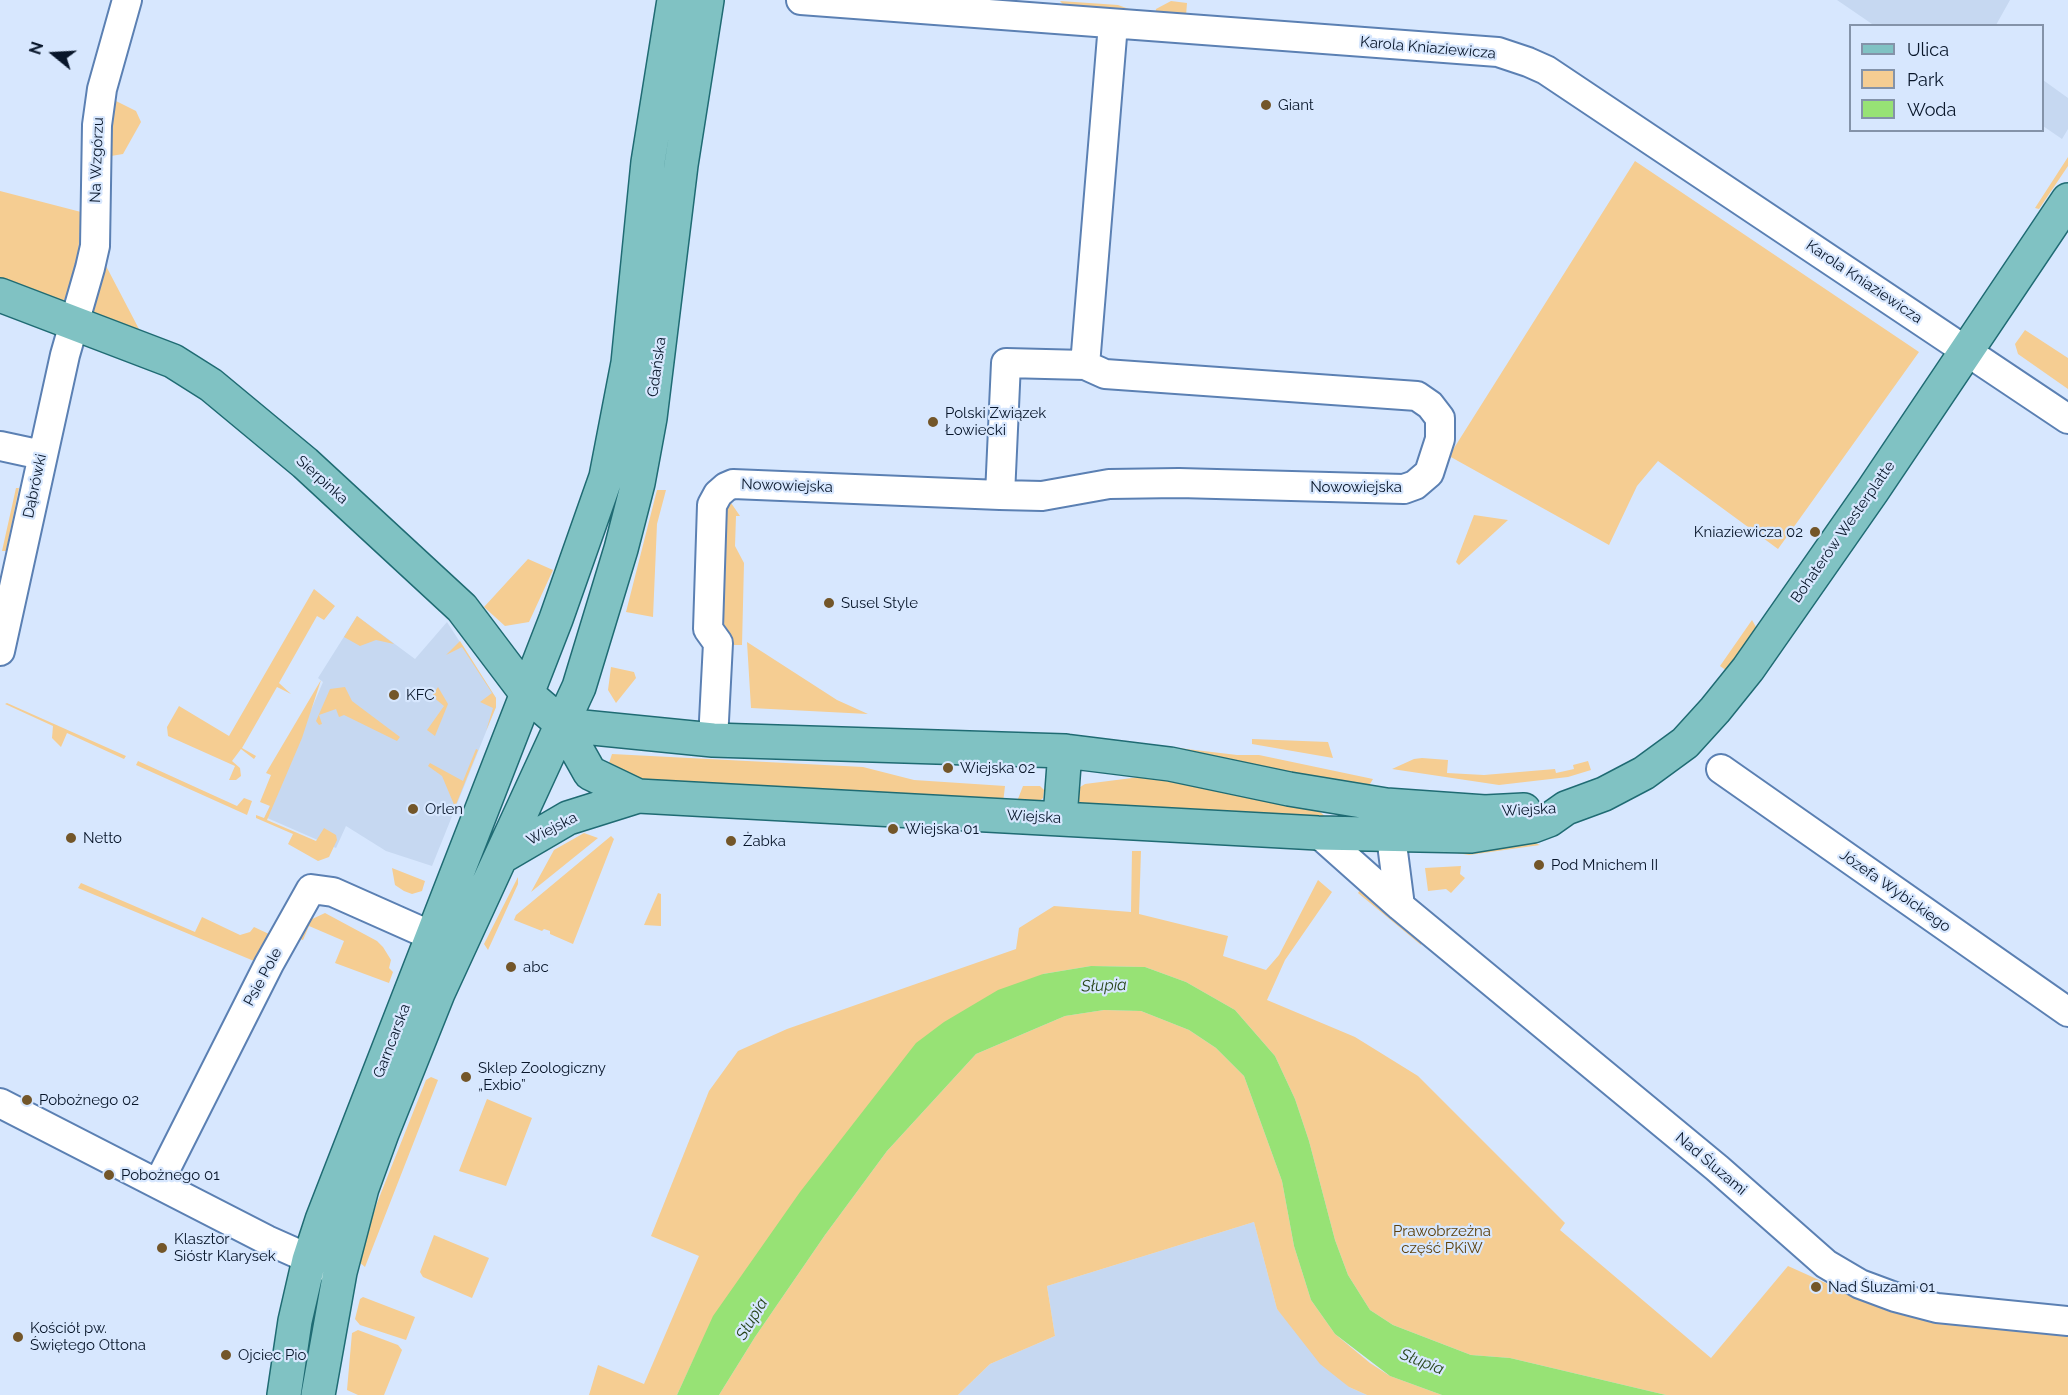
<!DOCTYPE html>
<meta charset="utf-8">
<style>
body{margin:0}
#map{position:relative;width:2068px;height:1395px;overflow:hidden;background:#d7e7fe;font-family:Raleway,sans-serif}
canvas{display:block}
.legend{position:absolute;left:1849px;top:24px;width:195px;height:108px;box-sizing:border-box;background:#d7e7fe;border:2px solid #8493a9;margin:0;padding:8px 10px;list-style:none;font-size:18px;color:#08162a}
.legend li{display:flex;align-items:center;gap:12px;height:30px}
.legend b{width:30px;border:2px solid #8493a9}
.north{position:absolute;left:24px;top:24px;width:60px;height:60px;-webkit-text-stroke:4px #d7e7fe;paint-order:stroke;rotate:288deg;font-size:16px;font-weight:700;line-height:24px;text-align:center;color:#08162a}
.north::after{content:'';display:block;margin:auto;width:21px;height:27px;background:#08162a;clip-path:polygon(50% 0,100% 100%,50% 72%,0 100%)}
</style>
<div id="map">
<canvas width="2068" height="1395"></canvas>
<ul class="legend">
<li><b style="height:8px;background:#80c2c3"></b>Ulica</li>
<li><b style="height:16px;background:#f5cd92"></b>Park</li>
<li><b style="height:16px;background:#97e275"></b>Woda</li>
</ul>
<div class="north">N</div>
</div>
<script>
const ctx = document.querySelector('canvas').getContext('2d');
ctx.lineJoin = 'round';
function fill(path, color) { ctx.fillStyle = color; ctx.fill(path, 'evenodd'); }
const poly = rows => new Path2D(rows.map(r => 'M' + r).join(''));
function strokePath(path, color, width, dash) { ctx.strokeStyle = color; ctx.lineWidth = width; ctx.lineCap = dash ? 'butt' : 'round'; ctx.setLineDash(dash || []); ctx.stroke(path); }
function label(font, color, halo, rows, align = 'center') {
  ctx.font = font + ' Raleway,sans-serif'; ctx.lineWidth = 4.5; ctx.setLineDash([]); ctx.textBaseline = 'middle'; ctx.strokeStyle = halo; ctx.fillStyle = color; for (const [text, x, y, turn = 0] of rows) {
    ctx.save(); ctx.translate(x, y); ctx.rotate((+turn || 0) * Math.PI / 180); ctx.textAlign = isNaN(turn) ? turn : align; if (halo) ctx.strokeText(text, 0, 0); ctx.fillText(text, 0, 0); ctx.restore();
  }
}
const built = poly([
 [1837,0,2010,0,1996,25,1875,26],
 [2043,80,2068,98,2068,129,2062,139,2043,126],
 [357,616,415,659,447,622,496,698,496,707,432,866,386,851,346,826,336,848,265,817,323,682,318,678],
 [1254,1222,1277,1309,1349,1387,1367,1395,958,1395,990,1364,1055,1336,1047,1286]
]);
const green = poly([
 [1060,1,1118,5,1140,13,1068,10],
 [1171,1,1187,3,1186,16,1155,16,1156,9],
 [114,100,136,111,141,122,123,154,111,156],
 [2068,157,2068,166,2039,209,2035,208],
 [1635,161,1919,352,1778,549,1658,461,1637,486,1609,545,1449,456],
 [0,191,81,212,78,258,69,293,63,301,58,302,0,284],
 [105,264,140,331,138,334,90,314],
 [2025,330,2068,358,2068,389,2018,354,2015,344],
 [16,488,19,488,6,551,2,551],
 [657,490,666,490,657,524,653,617,626,612],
 [727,497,740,516,736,516,735,546,744,563,742,645,729,645,721,639,725,499],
 [1474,515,1508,520,1459,565,1456,562],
 [528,559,553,570,529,622,505,626,484,607],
 [314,589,335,606,324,620,317,616,279,683,291,694,277,687,242,748,256,756,254,759,241,749,232,761,240,768,241,776,236,780,229,780,235,766,168,736,167,727,179,706,229,736],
 [357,616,394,644,376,640,360,646,344,637],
 [1752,620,1756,627,1749,642,1727,671,1720,666],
 [460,641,496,698,496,707,486,731,493,708,480,702,492,693,462,647,446,655],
 [747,642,837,700,868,714,751,708],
 [611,667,634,672,636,678,616,703,608,690],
 [321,680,302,738,267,820,316,841,324,828,336,835,337,840,329,857,318,861,288,844,293,834,256,818,256,815,264,818,270,806,260,802,271,775,266,773],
 [345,687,352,701,400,737,397,741,344,715,339,717,336,709,319,715,322,724,319,725,316,721,330,689],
 [438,687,448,704,435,736,427,730,444,706,432,696],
 [7,703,126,756,124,759,67,733,61,747,52,738,53,726,5,704],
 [1044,735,1120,741,1237,755,1259,755,1373,779,1367,789],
 [1252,739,1328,742,1333,758,1252,744],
 [476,749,478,750,455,807,442,776,428,766,430,763,463,781],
 [612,754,863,767,914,780,1005,786,1003,803,671,787,606,772],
 [1422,758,1448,760,1447,773,1484,775,1555,769,1556,773,1574,769,1573,765,1588,761,1591,770,1568,777,1499,785,1392,769,1414,759],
 [138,761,237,806,244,798,252,801,247,815,136,765],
 [1140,777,1160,777,1316,809,1329,819,1079,804,1077,801,1077,789,1085,784],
 [1023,786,1040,786,1044,790,1043,798,1037,803,1016,804],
 [584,833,598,838,531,892,554,850],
 [611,836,614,839,573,944,550,934,550,931,544,929,542,931,514,920,516,915],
 [1533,842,1540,845,1469,855,1457,853,1457,849],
 [1132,851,1141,851,1139,914,1228,936,1223,956,1266,970,1279,955,1318,880,1332,892,1285,960,1267,1000,1355,1037,1418,1076,1565,1223,1560,1230,1711,1358,1788,1266,1890,1312,2068,1333,2068,1395,1666,1395,1510,1358,1471,1355,1393,1325,1370,1310,1348,1275,1335,1240,1309,1141,1295,1099,1275,1056,1235,1010,1186,982,1145,967,1091,966,1043,974,695,1356,677,1395,589,1395,598,1365,644,1384,699,1256,651,1236,709,1091,738,1051,787,1029,1016,949,1019,928,1054,906,1131,912],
 [1461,866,1460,874,1465,878,1451,893,1446,889,1428,891,1425,868],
 [392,868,425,881,422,891,412,894,404,891,395,885],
 [518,877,518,884,488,950,484,944],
 [81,883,195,932,202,917,240,935,250,932,254,927,269,934,254,961,78,888],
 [1361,889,1421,939,1421,945,1358,893],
 [658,893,661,894,661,926,644,925],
 [325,913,377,941,383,947,391,960,389,968,393,972,389,983,335,963,344,941,309,926,303,940,299,939,308,921],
 [1104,1010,1141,1011,1189,1030,1216,1048,1244,1076,1282,1181,1294,1246,1311,1300,1335,1334,1370,1363,1390,1376,1442,1395,1367,1395,1349,1387,1320,1364,1277,1309,1254,1222,1047,1286,1055,1336,990,1364,958,1395,719,1395,755,1337,825,1235,887,1151,976,1054,1065,1016],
 [431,1077,438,1080,365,1267,358,1261,377,1203,426,1080],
 [487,1099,532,1118,506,1186,459,1171],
 [434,1235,489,1258,472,1298,423,1277,420,1272],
 [363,1297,415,1317,406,1340,360,1325,355,1319,360,1299],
 [358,1330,398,1345,402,1350,384,1395,358,1395,347,1390,352,1333]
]);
const water = poly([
 [1091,966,1145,967,1186,982,1235,1010,1275,1056,1295,1099,1309,1141,1335,1240,1348,1275,1370,1310,1393,1325,1471,1355,1510,1358,1666,1395,1442,1395,1390,1376,1335,1334,1311,1300,1294,1246,1282,1181,1244,1076,1216,1048,1189,1030,1141,1011,1104,1010,1065,1016,976,1054,887,1151,825,1235,755,1337,719,1395,677,1395,713,1316,800,1192,916,1043,944,1022,998,990,1043,974]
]);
const minor = poly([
 [801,0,1498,52,1528,62,1546,70,2068,419],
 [1085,365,1113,24],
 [0,446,42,455],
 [0,651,65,355,90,268,95,246,97,125,102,89,127,0],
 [713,740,718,643,708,629,712,505,718,494,726,487,733,484,1000,495,1042,496,1109,484,1179,483,1404,489,1415,485,1429,473,1440,439,1440,418,1430,405,1417,396,1105,374,1085,365,1006,363,1000,495],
 [1721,769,2068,1012],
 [1388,813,1400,906],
 [1318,833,1400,906,1717,1168,1826,1264,1860,1284,1895,1297,1937,1308,2068,1321],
 [0,1103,267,1240,330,1268],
 [158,1184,269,964,311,889,333,892,432,936]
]);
const major = poly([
 [0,295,173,361,211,385,305,463,462,608,527,694,563,725,590,773,638,796],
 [563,725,713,740,1065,751,1170,764,1289,789,1386,805,1485,812,1524,810],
 [1060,818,1065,751],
 [503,856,568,818,638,796,1318,833,1471,836,1533,826,1549,820,1566,808,1604,794,1644,773,1685,743,1715,710,1748,669,1873,490,2068,200],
 [284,1395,295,1321,309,1260,322,1220,556,619,606,477,628,363,648,162,674,0],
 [318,1395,340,1272,362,1188,382,1133,438,993,579,687,621,549,638,483,650,418,681,165,707,0]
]);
const markers = [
 [1266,105,6,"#735629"],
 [933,422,6,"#735629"],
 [1815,532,6,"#735629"],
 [829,603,6,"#735629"],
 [394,695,6,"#735629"],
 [948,768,6,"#735629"],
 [413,809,6,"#735629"],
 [893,829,6,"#735629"],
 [71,838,6,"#735629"],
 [731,841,6,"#735629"],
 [1539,865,6,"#735629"],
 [511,967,6,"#735629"],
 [466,1077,6,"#735629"],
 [27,1100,6,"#735629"],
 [109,1175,6,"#735629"],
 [162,1248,6,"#735629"],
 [1816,1287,6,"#735629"],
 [18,1337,6,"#735629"],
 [226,1355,6,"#735629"]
];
const streetNames = [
 ["Karola Kniaziewicza",1428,48,5],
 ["Na Wzgórzu",97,160,-88],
 ["Karola Kniaziewicza",1864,282,34],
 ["Gdańska",657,367,-82],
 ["Sierpinka",322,480,42],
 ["Dąbrówki",35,486,-78],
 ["Nowowiejska",787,486,2],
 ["Nowowiejska",1356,487],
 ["Bohaterów Westerplatte",1843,532,-55],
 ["Wiejska",1529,810,-3],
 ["Wiejska",1034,817,3],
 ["Wiejska",552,829,-27],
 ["Józefa Wybickiego",1895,891,35],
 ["Psie Pole",263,977,-62],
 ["Garncarska",392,1041,-69],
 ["Nad Śluzami",1711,1164,40]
];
const poiNames = [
 ["Giant",1278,105],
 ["Polski Związek",945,413],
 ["Łowiecki",945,430],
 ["Kniaziewicza 02",1803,532,"right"],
 ["Susel Style",841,603],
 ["KFC",406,695],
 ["Wiejska 02",960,768],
 ["Orlen",425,809],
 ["Wiejska 01",905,829],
 ["Netto",83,838],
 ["Żabka",743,841],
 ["Pod Mnichem II",1551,865],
 ["abc",523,967],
 ["Sklep Zoologiczny",478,1068],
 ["„Exbio”",478,1085],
 ["Pobożnego 02",39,1100],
 ["Pobożnego 01",121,1175],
 ["Klasztor",174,1239],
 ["Sióstr Klarysek",174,1256],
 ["Nad Śluzami 01",1828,1287],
 ["Kościół pw.",30,1328],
 ["Świętego Ottona",30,1345],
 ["Ojciec Pio",238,1355]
];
const parkNames = [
 ["Prawobrzeżna",1442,1231],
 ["część PKiW",1442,1248]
];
const waterNames = [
 ["Słupia",1104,986,-2],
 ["Słupia",752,1319,-59],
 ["Słupia",1422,1362,21]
];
fill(built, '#c6d8f1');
fill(green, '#f5cd92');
fill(water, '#97e275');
strokePath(minor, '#5b80b3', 32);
strokePath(major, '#1f6b73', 36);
strokePath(minor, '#fff', 28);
strokePath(major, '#80c2c3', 33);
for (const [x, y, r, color] of markers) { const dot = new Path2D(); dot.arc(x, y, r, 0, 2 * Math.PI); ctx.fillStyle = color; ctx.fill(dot); strokePath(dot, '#d7e7fe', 2); }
label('15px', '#08162a', '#d7e7fe', streetNames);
label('15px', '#08162a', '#d7e7fe', poiNames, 'left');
label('15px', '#5e410c', '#d7e7fe', parkNames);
label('italic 16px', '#28451a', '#d7e7fe', waterNames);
</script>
